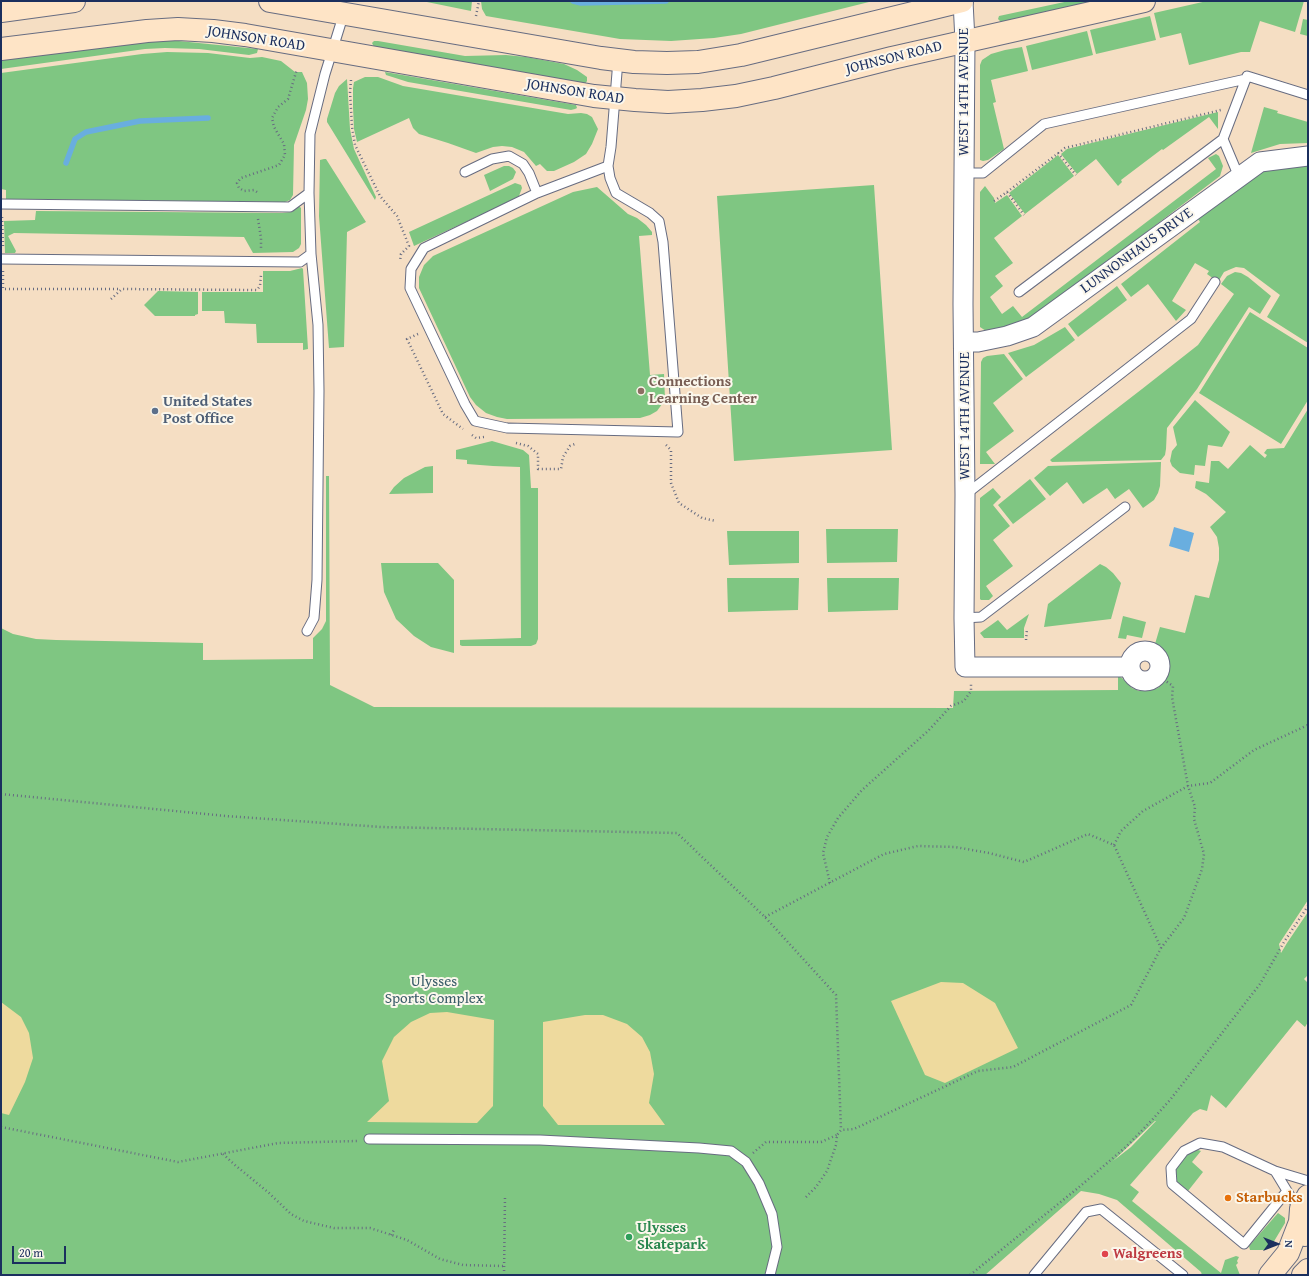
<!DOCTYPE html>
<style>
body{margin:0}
#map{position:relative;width:1309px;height:1276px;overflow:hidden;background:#f5dec3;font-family:"Gentium Book Plus",serif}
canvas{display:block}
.frame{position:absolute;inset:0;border:2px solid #1b2f5e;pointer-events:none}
.north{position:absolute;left:1257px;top:1224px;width:40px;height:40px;-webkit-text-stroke:3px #fbf7ec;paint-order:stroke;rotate:90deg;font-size:11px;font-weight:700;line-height:16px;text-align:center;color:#1b2f5e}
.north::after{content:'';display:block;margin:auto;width:14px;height:18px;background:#1b2f5e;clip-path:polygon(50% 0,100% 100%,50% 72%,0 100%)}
.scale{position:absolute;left:12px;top:1246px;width:54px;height:18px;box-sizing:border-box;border:2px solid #1b2f5e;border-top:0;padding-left:5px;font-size:12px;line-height:14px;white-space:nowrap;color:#1b2f5e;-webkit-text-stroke:3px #fbf7ec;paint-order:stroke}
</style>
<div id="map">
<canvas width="1309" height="1276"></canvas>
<div class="frame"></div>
<div class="north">N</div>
<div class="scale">20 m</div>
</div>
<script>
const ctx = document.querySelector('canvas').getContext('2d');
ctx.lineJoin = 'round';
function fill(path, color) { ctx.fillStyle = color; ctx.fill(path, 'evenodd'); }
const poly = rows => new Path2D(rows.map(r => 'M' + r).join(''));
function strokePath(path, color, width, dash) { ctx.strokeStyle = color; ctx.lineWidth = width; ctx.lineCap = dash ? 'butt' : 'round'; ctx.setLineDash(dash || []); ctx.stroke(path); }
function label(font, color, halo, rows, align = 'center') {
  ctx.font = font + ' "Gentium Book Plus",serif'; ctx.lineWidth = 4; ctx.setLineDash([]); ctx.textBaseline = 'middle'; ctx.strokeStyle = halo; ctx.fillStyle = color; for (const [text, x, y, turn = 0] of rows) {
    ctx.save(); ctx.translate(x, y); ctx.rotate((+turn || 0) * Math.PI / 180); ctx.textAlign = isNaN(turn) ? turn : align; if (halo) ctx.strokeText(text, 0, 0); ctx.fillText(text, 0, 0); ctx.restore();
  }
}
const green = poly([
 [422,1,472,1,471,11],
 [481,1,873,1,741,34,714,38,671,41,620,39,486,16,482,9],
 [1069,1,1095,1,1001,22,998,19,999,16],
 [1207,1,1304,1,1295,32,1260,21,1250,52,1241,52,1189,65,1181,33,1160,38,1154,13],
 [1150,16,1156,40,1096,54,1090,30],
 [1303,19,1308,20,1308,36,1300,34],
 [1087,31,1093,55,1032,70,1026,46],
 [169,40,258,49,257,53,249,55,199,49,165,48,145,49,1,69,1,60,96,47],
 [374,41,378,41,465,56,506,55,526,57,548,61,564,64,577,70,587,77,587,81,585,84,391,50,374,47,372,43],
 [1022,47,1028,71,991,80,996,102,993,103,1004,149,988,160,983,161,980,160,980,65,982,60,991,54,1005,50],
 [167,52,208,53,250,58,262,57,281,61,295,72,302,72,307,83,308,99,306,110,294,145,293,195,290,200,285,202,6,199,6,190,1,189,1,73,142,54],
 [385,72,576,105,577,108,575,109,571,110,408,82,386,75],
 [365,77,378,77,403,86,568,114,581,113,587,114,592,117,598,129,592,144,586,154,574,162,554,171,547,171,540,164,536,166,524,152,512,147,502,146,493,147,476,153,448,143,419,134,413,128,409,118,357,142,354,129,353,107,353,88,354,82],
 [347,79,350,129,354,149,376,197,375,200,327,122,327,119,335,93,339,86],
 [1264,107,1278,111,1277,113,1308,122,1308,143,1280,144,1251,153],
 [1218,112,1218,129,1209,117,1163,150,1162,149,1121,180,1122,182,1118,186,1096,159,1077,174,1061,154,1067,149],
 [1216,154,1219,156,1223,166,1220,176,1047,308,1034,316,1015,325,986,331,980,327,980,192,985,186,994,198,995,203,1007,195,1022,216,994,238,1013,263,995,276,1003,286,990,297,1002,314,1013,306,1022,317,1216,169,1208,158],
 [1058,155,1074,176,1025,214,1009,193],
 [324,159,326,159,366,222,347,232,344,347,329,348,319,216,320,160],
 [1308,165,1308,343,1267,317,1280,295,1244,268,1236,267,1231,269,1224,272,1218,282,1207,274,1209,271,1195,263,1172,301,1186,310,1176,321,1148,284,1131,297,1121,284,1200,222,1198,219,1203,215,1253,177,1265,171,1278,167],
 [504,166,509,166,513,168,516,172,513,179,490,191,484,175],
 [515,183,521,185,522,188,519,196,515,199,414,246,409,232],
 [874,185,892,450,734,461,717,196],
 [597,187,628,214,637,218,646,225,652,232,652,235,639,236,650,375,664,374,665,400,657,411,650,415,640,418,507,419,497,417,486,413,476,405,470,397,419,288,419,277,424,265,433,256,573,192],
 [299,206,301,208,301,244,299,248,293,252,253,253,244,237,14,233,8,236,16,251,15,253,5,253,4,221,35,220,36,211,282,213,292,212],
 [302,268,303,269,308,349,303,350,303,343,257,343,256,324,225,323,224,311,202,311,202,292,263,292,263,271,290,271],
 [1235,272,1241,273,1248,277,1271,296,1260,314,1249,307,1197,389,1167,428,1166,449,1165,455,1161,460,1052,462,1050,460,1142,389,1198,345,1234,294,1221,284,1227,276],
 [1117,286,1127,300,1078,337,1068,324],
 [158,291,198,292,198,314,195,315,195,316,155,316,144,305],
 [1250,312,1308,348,1308,400,1281,444,1199,393],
 [1065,327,1075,340,1026,377,1008,353,1034,345],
 [1004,354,1023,379,993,403,1014,431,986,452,995,464,980,464,981,362,983,358,987,356],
 [1195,400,1230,432,1222,447,1208,445,1205,466,1195,465,1194,475,1180,473,1172,466,1170,461,1172,451,1177,445,1173,427],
 [1308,409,1308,900,1279,944,1281,953,1287,943,1308,912,1308,975,1304,979,1308,983,1308,1022,1305,1027,1297,1020,1226,1108,1211,1095,1207,1111,1200,1109,1193,1113,1130,1185,1139,1192,1132,1201,1221,1273,1225,1260,1236,1256,1239,1257,1237,1261,1238,1263,1236,1265,1240,1275,1202,1275,1201,1272,1117,1200,1099,1194,1081,1191,985,1275,1,1275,1,628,13,634,36,639,56,640,203,643,203,660,313,659,313,638,322,629,326,621,326,476,329,476,330,685,374,707,953,708,954,691,1118,690,1118,676,1122,678,1132,688,1139,691,1146,691,1158,688,1164,681,1168,673,1170,664,1167,655,1163,649,1155,644,1160,627,1185,633,1195,595,1209,598,1219,560,1219,548,1217,537,1210,527,1226,512,1206,494,1195,488,1196,481,1209,483,1211,461,1219,461,1228,469,1250,445,1265,458,1267,455,1264,453,1267,449,1284,448],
 [1156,1121,1131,1147,1113,1161,1155,1121],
 [492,441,523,450,529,455,531,488,538,488,538,639,536,644,531,646,462,646,460,645,460,640,521,638,520,467,493,466,467,464,467,460,456,459,456,450],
 [1161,462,1160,486,1158,493,1154,500,1143,508,1129,489,1115,499,1107,488,1083,504,1067,482,1050,496,1034,478,1048,466],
 [433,466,433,493,389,494,394,487,404,478,425,467],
 [1030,479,1046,499,1013,524,998,505],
 [993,488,1001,497,993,505,1010,526,993,540,1013,566,986,586,993,596,989,600,981,600,980,599,980,498],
 [826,529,898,529,897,562,827,563],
 [727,531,799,531,799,563,729,565],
 [381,563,438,563,454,580,454,653,431,647,414,636,396,619,384,592],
 [1100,564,1106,567,1113,573,1121,583,1111,619,1044,627,1048,604],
 [727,578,799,578,798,610,728,612],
 [827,578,899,578,898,610,828,612],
 [1029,614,1024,628,1024,638,984,638,980,633,998,620,1007,630],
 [1123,616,1146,622,1142,638,1127,635,1126,639,1118,638],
 [1198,1150,1201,1151,1192,1162,1203,1172,1188,1191,1176,1181,1174,1172,1176,1167,1187,1154],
 [1278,1213,1285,1218,1285,1223,1273,1243,1265,1250,1250,1250,1249,1246]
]);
const sand = poly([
 [941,982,963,983,995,1003,1018,1048,945,1083,925,1075,891,1001],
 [1,1002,21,1017,29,1033,33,1058,25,1082,9,1115,1,1113],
 [447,1012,494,1020,493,1106,477,1123,367,1122,389,1101,382,1061,394,1037,411,1022,430,1013],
 [585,1015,603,1015,627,1024,642,1037,650,1052,654,1074,649,1103,665,1125,558,1125,543,1106,543,1022]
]);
const water = poly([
 [1174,527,1194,533,1189,552,1169,546]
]);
const stream = poly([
 [573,1,581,3,666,1],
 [66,163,75,139,86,132,140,121,208,118]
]);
const path = poly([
 [476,16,479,1],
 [351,80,350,92,352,127,355,145,380,196,397,216,409,246,401,254,400,261],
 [1058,153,1076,175],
 [257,192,254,190,244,191,239,188,237,183,241,178,279,165,285,155,284,144,274,127,272,118,278,107,288,99,297,69],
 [1007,192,1065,148,1221,110],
 [994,201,1007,192,1024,215],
 [2,217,3,246],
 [258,219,261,238,261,250],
 [3,271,3,289,121,289],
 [111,299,122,289,257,290,260,286,261,275],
 [418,334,407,339,443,414,463,429],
 [472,435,476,438,484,437],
 [516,443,528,446,538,454,538,469,561,469,563,457,570,446,575,444],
 [666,445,671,450,671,483,679,503,702,518,716,521],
 [1026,640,1027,629],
 [1157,675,1173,686,1172,697,1188,786,1195,807,1194,819,1204,854,1202,869,1184,918,1161,948],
 [1,794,226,816,381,827,677,833,765,917,836,995,841,1130],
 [1114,845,1121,831,1143,811,1188,786,1210,783,1254,750,1308,725],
 [830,883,823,853,827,837,838,818,862,790,928,731,951,706,964,701,971,691,971,684],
 [765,917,884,854,918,846,955,847,989,853,1024,862,1088,834,1114,845,1161,948,1131,1005,1013,1067,978,1071,854,1129,841,1130,837,1135,836,1145,827,1171,816,1187,804,1199],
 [1,1127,178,1162,278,1143,357,1141],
 [753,1153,766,1142,821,1142,837,1135],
 [223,1154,235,1165,269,1193,291,1214,304,1221,334,1228,370,1228,407,1240,440,1259,463,1265,504,1266],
 [391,1235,394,1230],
 [504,1275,505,1196],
 [970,1275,1078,1188,1127,1146,1152,1120,1170,1100,1260,984,1284,942,1308,906]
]);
const service = poly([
 [465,172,492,159,509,156,523,164,529,173,537,193,424,248,411,269,410,288,465,404,475,421,507,428,678,432,663,242,659,221,650,213,616,193,610,178,608,166,611,147,618,60],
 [964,173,983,173,1044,124,1246,79],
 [1239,177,1223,139,1247,76,1308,95],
 [537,193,608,166],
 [1,204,290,207,309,193],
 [1,259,300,262,311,254],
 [1019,292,1223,139],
 [965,495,1191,319,1215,282],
 [964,618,981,617,1125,507],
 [307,631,314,618,317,580,319,391,318,325,311,254,309,193,310,134,325,74,344,13],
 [369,1139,540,1140,699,1148,731,1151,746,1162,759,1183,772,1214,777,1247,770,1275],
 [1275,1171,1292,1199,1301,1209],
 [1287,1191,1244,1244,1172,1184,1171,1168,1184,1151,1200,1143,1223,1147,1275,1171,1308,1181],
 [1034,1275,1086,1212,1101,1209,1183,1275]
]);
const minor = poly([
 [963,1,965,41,963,304,965,495,964,618,965,667,1130,667],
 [964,342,978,342,1007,336,1033,327,1260,162,1308,156],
 '1130 666a15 15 0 1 1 30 0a15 15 0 1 1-30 0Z'
]);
const secondary = poly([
 [270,1,601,58,634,62,667,63,698,62,741,55,962,1],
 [1,11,74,1],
 [1,49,147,31,178,29,213,31,245,35,594,96,635,100,668,102,702,100,736,96,774,88,892,58,1144,1],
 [1305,1235,1300,1222,1301,1209,1308,1196],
 [1270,1275,1288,1253,1300,1222],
 [1303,1275,1308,1270]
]);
const markers = [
 [641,391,4,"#8d6e63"],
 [155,411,4,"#5c6f8a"],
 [1228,1198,4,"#e8710a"],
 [629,1237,4,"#2e9e5b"],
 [1105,1254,4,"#e0444e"]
];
const streetNames = [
 ["JOHNSON ROAD",256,39,9],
 ["JOHNSON ROAD",894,58,-14],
 ["JOHNSON ROAD",575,92,9],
 ["WEST 14TH AVENUE",964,92,-90],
 ["LUNNONHAUS DRIVE",1137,251,-36],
 ["WEST 14TH AVENUE",965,416,-90]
];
const educationNames = [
 ["Connections",649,382],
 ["Learning Center",649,399]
];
const serviceNames = [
 ["United States",163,402],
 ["Post Office",163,419]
];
const parkNames = [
 ["Ulysses",434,982],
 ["Sports Complex",434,999]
];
const foodNames = [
 ["Starbucks",1236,1198]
];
const leisureNames = [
 ["Ulysses",637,1228],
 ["Skatepark",637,1245]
];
const healthNames = [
 ["Walgreens",1113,1254]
];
fill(green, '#7fc682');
fill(sand, '#eeda9e');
fill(water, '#69aedf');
strokePath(stream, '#69aedf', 5.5);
strokePath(service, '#676c81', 11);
strokePath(minor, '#676c81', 21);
strokePath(secondary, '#676c81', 24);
strokePath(path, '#676c81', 2.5, [1, 3]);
strokePath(service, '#fff', 9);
strokePath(minor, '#fff', 19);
strokePath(secondary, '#fee4c6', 22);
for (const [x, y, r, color] of markers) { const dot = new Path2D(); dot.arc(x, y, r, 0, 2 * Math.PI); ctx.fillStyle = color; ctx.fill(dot); strokePath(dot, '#fbf7ec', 1.5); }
label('15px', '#1b2f5e', '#fbf7ec', streetNames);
label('bold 15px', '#785e54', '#fbf7ec', educationNames, 'left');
label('bold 15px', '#4e5e75', '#fbf7ec', serviceNames, 'left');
label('15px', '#395c69', '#fbf7ec', parkNames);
label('bold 15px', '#c56008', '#fbf7ec', foodNames, 'left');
label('bold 15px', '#27864d', '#fbf7ec', leisureNames, 'left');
label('bold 15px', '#be3a42', '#fbf7ec', healthNames, 'left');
</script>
